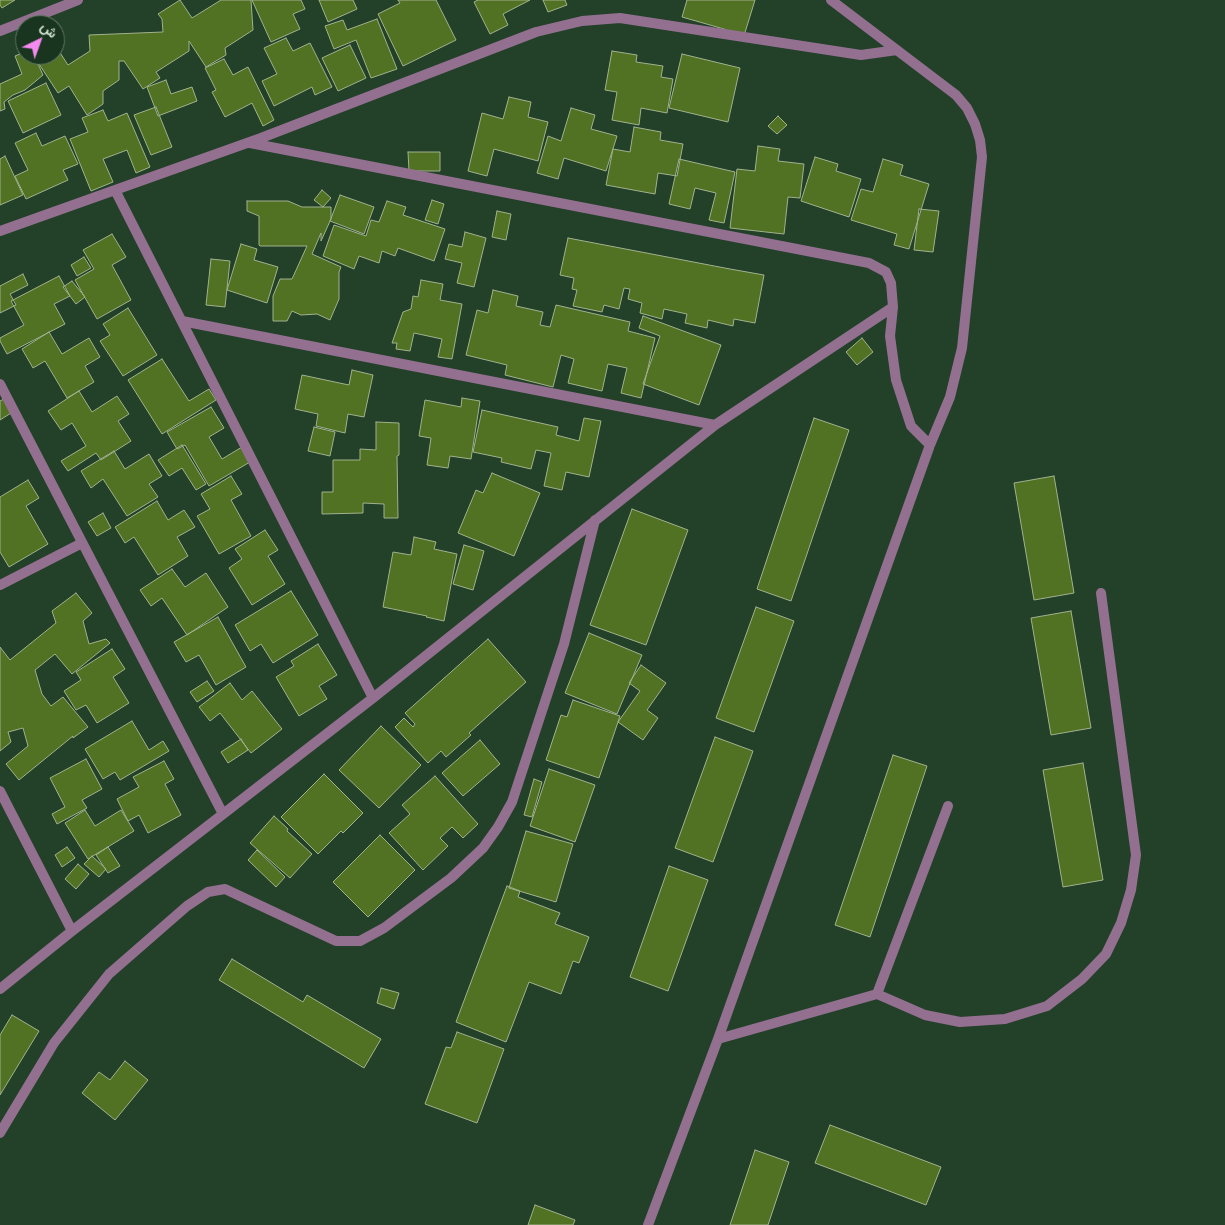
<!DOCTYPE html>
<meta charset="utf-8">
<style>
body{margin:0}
#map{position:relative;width:1225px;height:1225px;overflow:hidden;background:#234029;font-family:"Noto Sans",Vazirmatn,sans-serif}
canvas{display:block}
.north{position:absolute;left:15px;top:15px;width:50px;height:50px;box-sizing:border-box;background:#19351f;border:1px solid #637a67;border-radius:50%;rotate:42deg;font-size:14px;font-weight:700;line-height:20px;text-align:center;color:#d1e2d3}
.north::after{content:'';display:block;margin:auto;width:18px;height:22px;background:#f489ef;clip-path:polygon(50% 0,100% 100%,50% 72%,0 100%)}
</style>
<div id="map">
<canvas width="1225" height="1225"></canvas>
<div class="north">ش</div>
</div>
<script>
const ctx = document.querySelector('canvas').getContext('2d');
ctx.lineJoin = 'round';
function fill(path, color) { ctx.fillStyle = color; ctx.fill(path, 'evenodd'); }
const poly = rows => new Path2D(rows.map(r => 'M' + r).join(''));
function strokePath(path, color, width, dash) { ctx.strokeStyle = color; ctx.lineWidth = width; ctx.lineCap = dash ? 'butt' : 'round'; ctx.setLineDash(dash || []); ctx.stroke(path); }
const building = poly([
 [0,0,15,0,2,8,0,5,0,0],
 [180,0,192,18,221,0,251,0,253,30,225,48,226,55,206,67,189,41,189,51,156,72,160,78,143,89,124,61,119,61,119,80,103,91,103,104,87,115,69,86,58,93,37,61,46,55,55,55,55,49,57,48,68,65,90,51,89,35,163,32,162,19,158,14,180,0],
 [252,0,301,0,305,9,293,14,300,29,271,42,252,0],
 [319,0,353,0,357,9,328,22,319,0],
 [398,0,436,0,456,40,403,66,378,14,400,3,398,0],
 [478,0,530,0,503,14,508,25,490,34,474,2,478,0],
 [543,0,565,0,567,5,548,12,543,0],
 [687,0,755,0,743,39,724,29,682,17,687,0],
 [377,19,397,69,371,78,356,40,334,49,325,26,343,20,347,30,377,19],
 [286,38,293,51,310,43,332,87,315,95,312,87,274,106,262,81,277,74,264,48,286,38],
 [350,45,366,78,338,91,322,58,350,45],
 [612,51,637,55,636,62,663,66,661,77,673,79,667,113,641,108,639,125,612,120,617,92,605,90,612,51],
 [25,52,25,55,34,55,43,75,25,90,13,95,4,102,5,109,0,111,0,84,22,74,15,56,25,52],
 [682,54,740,68,728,122,669,108,682,54],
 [224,59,233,75,248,67,274,120,263,126,252,103,225,117,212,92,216,90,205,68,224,59],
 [166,80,171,94,192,87,197,101,158,116,147,87,166,80],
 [46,83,61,115,23,133,8,101,46,83],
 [509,97,531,102,528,117,548,122,538,161,494,149,487,176,468,171,482,113,503,119,509,97],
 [156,107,172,147,151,155,134,115,156,107],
 [571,108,595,115,591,129,617,136,606,171,564,158,558,179,537,173,548,136,561,141,571,108],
 [103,110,108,121,127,113,150,167,136,173,127,150,103,159,113,182,91,191,70,139,88,132,82,118,103,110],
 [778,116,787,125,777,134,768,126,778,116],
 [634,127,661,132,660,140,683,144,677,176,658,173,655,194,606,185,613,149,630,152,634,127],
 [36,133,42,146,65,136,78,164,63,170,68,180,26,199,15,176,28,170,15,143,36,133],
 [758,146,780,149,778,161,804,164,800,198,788,197,784,234,730,228,737,169,755,171,758,146],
 [408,152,440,152,440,171,409,171,408,152],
 [5,156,23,195,0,205,0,159,5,156],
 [815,157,838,164,836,171,861,179,849,217,801,201,815,157],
 [679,159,735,172,724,223,709,220,716,193,695,188,690,209,669,204,679,159],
 [883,159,903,165,900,175,929,184,909,249,894,245,897,234,851,220,861,189,873,192,883,159],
 [322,190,331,198,323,207,314,200,322,190],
 [340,195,374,207,364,234,330,221,340,195],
 [432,200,444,204,438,224,425,220,432,200],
 [247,201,288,201,302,207,331,207,331,219,321,241,321,233,312,254,341,267,339,272,339,299,330,320,317,314,301,315,292,311,287,321,273,321,273,296,280,279,292,279,307,246,260,246,259,245,259,216,247,211,247,201],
 [387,201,406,207,403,215,445,229,434,261,398,248,395,256,382,251,379,263,359,256,354,269,323,256,334,225,366,236,371,220,379,222,387,201],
 [919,209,939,211,933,252,914,250,919,209],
 [497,211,511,214,506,240,492,237,497,211],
 [465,232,486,238,474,287,457,283,462,263,445,259,449,244,462,247,465,232],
 [112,234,126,257,112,265,131,300,97,319,75,280,94,269,83,250,112,234],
 [568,238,730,269,764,275,755,323,734,319,733,326,708,320,707,328,685,323,687,314,664,309,662,319,640,313,642,303,628,299,630,289,624,288,619,309,604,305,602,312,573,306,577,290,572,289,574,278,560,275,568,238],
 [241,244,257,249,254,260,278,267,267,303,227,290,241,244],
 [84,257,91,268,77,276,71,265,84,257],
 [211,259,230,261,225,307,206,305,211,259],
 [23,274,28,285,10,294,16,305,0,313,0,286,23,274],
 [59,276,70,296,54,304,65,324,7,354,0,341,0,338,24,325,11,301,59,276],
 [421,280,443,284,440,300,462,304,452,359,438,357,442,339,414,333,410,351,396,349,397,343,392,343,403,312,411,309,413,296,418,297,421,280],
 [72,281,85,297,76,304,63,287,72,281],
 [493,290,518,296,516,306,543,312,540,325,550,327,556,305,630,322,628,331,655,338,641,398,621,393,627,368,608,364,602,391,568,383,574,359,561,355,553,387,505,375,507,365,466,355,477,310,488,313,493,290],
 [128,308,157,355,123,376,100,341,110,335,103,324,128,308],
 [643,316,721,345,699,405,643,384,660,336,639,328,643,316],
 [49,332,62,354,89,338,100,357,85,366,94,382,67,398,45,361,33,368,22,349,49,332],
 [862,338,873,352,857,365,846,352,862,338],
 [162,359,189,401,209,389,216,400,162,434,128,380,162,359],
 [352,370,373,375,364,417,348,414,345,433,316,426,318,414,295,409,302,375,349,385,352,370],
 [79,391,92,412,117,396,129,414,118,421,131,441,101,460,96,453,68,471,61,461,86,446,72,423,61,430,48,411,79,391],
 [462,398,480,401,471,459,450,456,448,468,427,465,431,438,419,436,425,400,461,407,462,398],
 [4,399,11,413,0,420,0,401,4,399],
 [211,407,224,428,209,437,222,459,242,447,250,462,209,486,185,445,177,449,167,432,211,407],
 [482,410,558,427,556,435,579,441,584,418,601,421,589,477,566,472,562,490,544,486,551,453,536,450,531,469,501,462,502,458,473,452,482,410],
 [814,418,849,430,791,601,757,589,814,418],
 [376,422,399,423,399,455,397,456,398,518,384,518,384,504,363,503,363,513,322,514,322,492,333,492,333,460,360,460,360,449,376,450,376,422],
 [314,427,335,432,330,456,308,451,314,427],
 [182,445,206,484,196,490,182,468,169,476,158,460,182,445],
 [114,451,125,469,149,454,162,476,149,484,158,497,127,516,103,479,91,488,81,471,114,451],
 [492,473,540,493,514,556,458,533,476,490,483,493,492,473],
 [231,476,242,494,231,500,251,536,219,554,197,516,210,509,201,494,231,476],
 [1054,476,1074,593,1034,600,1014,483,1054,476],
 [28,480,39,498,26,506,48,544,9,567,0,552,0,497,28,480],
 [157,501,168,520,184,510,195,527,177,537,188,556,158,575,134,537,125,543,115,527,157,501],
 [632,509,688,530,646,645,590,625,632,509],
 [103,513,111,528,97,536,88,522,103,513],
 [265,530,278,550,268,556,285,584,252,605,229,568,242,559,235,549,265,530],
 [414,537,436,542,434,549,457,554,444,621,426,617,427,616,383,607,393,552,411,555,414,537],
 [464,545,484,551,473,590,453,584,464,545],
 [172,569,185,587,206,573,228,607,187,635,162,598,151,606,140,590,172,569],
 [291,591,318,635,273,663,261,644,250,651,235,625,291,591],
 [76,593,92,613,83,621,89,644,106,639,110,643,72,674,55,654,35,670,42,694,51,706,63,697,88,727,73,738,73,736,19,780,6,764,28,746,23,728,8,732,11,742,0,751,0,647,10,660,56,623,52,611,76,593],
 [756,607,794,621,754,732,716,718,756,607],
 [1071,611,1091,728,1051,735,1031,618,1071,611],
 [218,617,246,667,216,685,199,655,186,662,174,642,218,617],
 [589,633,642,655,617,714,565,693,589,633],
 [488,639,526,682,469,733,471,735,446,757,441,751,428,763,395,727,404,718,413,727,415,724,405,713,488,639],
 [318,644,337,675,319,686,327,699,299,716,276,677,294,666,291,661,318,644],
 [112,649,125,669,113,677,129,703,97,723,86,705,76,710,64,691,81,680,76,672,112,649],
 [641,665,666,683,647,710,658,718,643,740,618,722,640,691,629,683,641,665],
 [207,681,214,691,197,702,190,692,207,681],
 [230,683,242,700,252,691,282,729,251,753,220,713,210,721,199,707,230,683],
 [573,700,620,716,599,778,546,760,561,715,567,717,573,700],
 [132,721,149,750,163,741,169,751,120,780,115,772,103,779,85,749,132,721],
 [381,726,421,765,379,808,339,770,381,726],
 [715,737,753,751,713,862,675,848,715,737],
 [241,739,248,750,228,763,221,752,241,739],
 [480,740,500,764,463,796,442,773,480,740],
 [893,755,927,766,870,937,835,925,893,755],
 [86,759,102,789,82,800,87,808,57,824,52,814,65,807,50,778,86,759],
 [164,761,174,779,165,784,181,815,148,833,139,815,128,821,117,799,139,787,133,777,164,761],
 [1083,763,1103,880,1063,887,1043,770,1083,763],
 [549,769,595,785,575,842,530,826,549,769],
 [324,774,363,813,343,833,341,831,318,854,281,817,324,774],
 [435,776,478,824,463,838,452,827,440,838,448,846,423,870,389,833,410,814,402,805,435,776],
 [534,779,542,782,532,817,524,815,534,779],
 [85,810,95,826,121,810,134,831,88,859,65,823,85,810],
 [274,816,288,829,287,831,312,854,290,878,250,843,274,816],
 [526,831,573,844,556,902,509,888,526,831],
 [380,835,415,870,368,917,333,882,380,835],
 [67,847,75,858,62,867,55,855,67,847],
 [108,847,120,866,108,873,96,855,108,847],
 [257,850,285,877,276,887,248,860,257,850],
 [92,856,106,869,99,877,84,864,92,856],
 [78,864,89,874,76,889,65,879,78,864],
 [669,866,708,880,668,991,630,977,669,866],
 [507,886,520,891,518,897,560,913,555,924,589,937,579,963,573,961,561,994,529,982,506,1042,456,1022,507,886],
 [232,959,303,1002,307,995,381,1039,364,1068,219,980,232,959],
 [381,988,399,993,394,1009,377,1003,381,988],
 [12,1015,39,1031,0,1095,0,1035,12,1015],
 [457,1032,504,1049,477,1123,425,1104,446,1047,451,1048,457,1032],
 [125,1061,148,1080,115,1120,82,1093,99,1072,110,1080,125,1061],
 [830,1125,941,1167,926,1205,815,1163,830,1125],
 [755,1150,789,1162,768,1225,730,1225,755,1150],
 [535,1205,575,1220,573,1225,528,1225,535,1205]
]);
const street = poly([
 [0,31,78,0],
 [250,143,869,263,886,272,891,283,893,307,890,336,896,380,911,426,930,445],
 [115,190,373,698],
 [0,231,261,138,536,32,582,21,620,18,861,55,897,50],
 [182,321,715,425],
 [0,384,223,814],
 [0,585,82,543],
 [0,791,72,931],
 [0,989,72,931,373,698,715,425,893,307],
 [877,994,948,806],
 [718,1039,877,994,925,1015,960,1022,1005,1019,1047,1006,1082,979,1106,954,1121,923,1131,890,1136,855,1101,593],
 [0,1133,54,1043,109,974,187,906,208,892,225,889,336,941,360,941,384,928,451,878,483,848,498,827,512,802,564,644,595,520],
 [648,1225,718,1039,930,445,950,397,962,348,982,157,980,140,975,124,967,108,956,95,831,0]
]);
fill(building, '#517123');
strokePath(building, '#a1b28e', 1);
strokePath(street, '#937090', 10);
</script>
